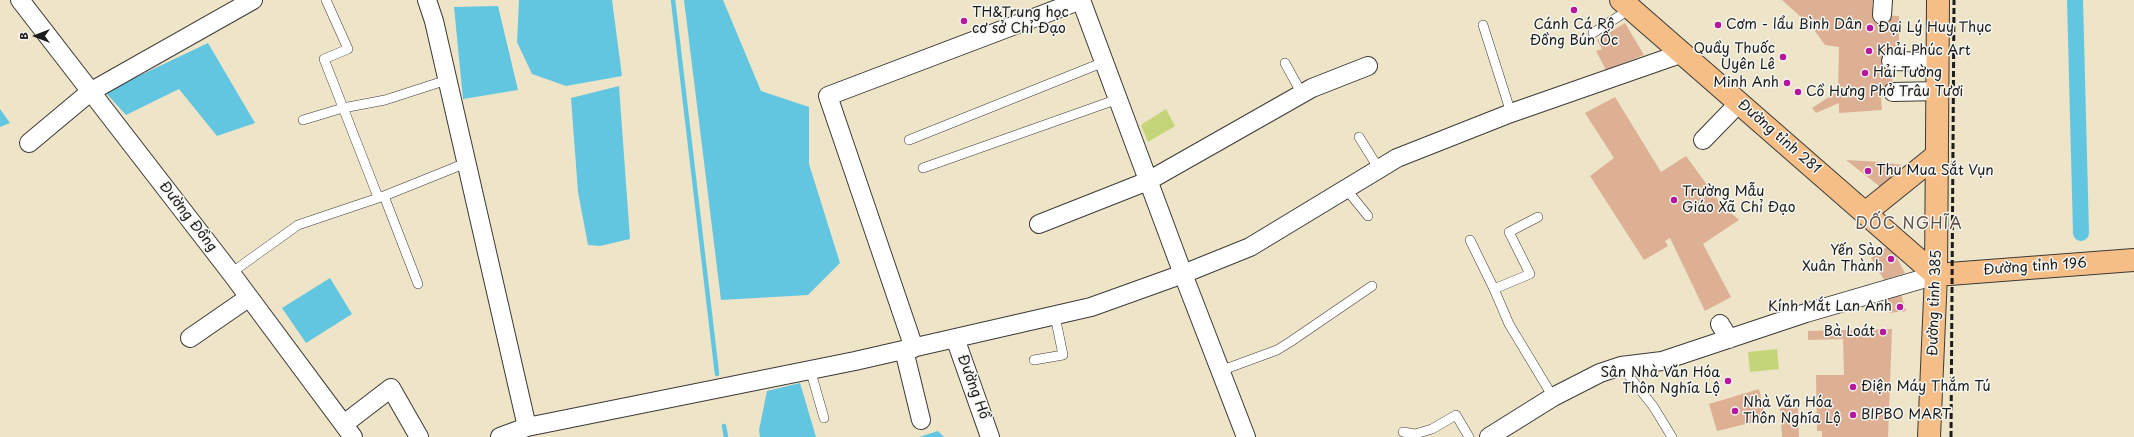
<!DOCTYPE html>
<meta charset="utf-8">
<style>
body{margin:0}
#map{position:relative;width:2134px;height:437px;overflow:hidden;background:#eee4c8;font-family:"Playpen Sans",sans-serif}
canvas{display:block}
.north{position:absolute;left:16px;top:16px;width:40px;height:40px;-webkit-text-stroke:3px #f6f6f2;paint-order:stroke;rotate:270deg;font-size:11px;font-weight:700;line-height:16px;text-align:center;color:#1c1c1c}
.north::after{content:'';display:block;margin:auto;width:14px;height:18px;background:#1c1c1c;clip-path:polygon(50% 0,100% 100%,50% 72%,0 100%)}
</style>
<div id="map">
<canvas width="2134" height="437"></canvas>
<div class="north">B</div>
</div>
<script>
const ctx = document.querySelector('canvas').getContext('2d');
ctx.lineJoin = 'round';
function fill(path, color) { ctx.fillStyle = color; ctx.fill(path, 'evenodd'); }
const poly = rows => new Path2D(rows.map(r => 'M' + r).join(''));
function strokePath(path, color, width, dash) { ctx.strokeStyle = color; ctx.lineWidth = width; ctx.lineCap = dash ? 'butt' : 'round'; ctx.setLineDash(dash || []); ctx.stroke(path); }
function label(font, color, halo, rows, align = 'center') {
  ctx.font = font + ' "Playpen Sans",sans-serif'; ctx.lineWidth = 3; ctx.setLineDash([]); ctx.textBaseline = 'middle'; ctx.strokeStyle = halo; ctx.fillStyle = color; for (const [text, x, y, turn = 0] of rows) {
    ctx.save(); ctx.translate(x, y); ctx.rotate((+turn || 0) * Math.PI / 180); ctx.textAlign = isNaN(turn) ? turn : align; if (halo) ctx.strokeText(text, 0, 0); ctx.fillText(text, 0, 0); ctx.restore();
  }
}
const green = poly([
 [1166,109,1175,126,1148,142,1141,125],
 [1777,349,1779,369,1750,372,1748,352]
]);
const water = poly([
 [519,0,612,0,622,76,566,86,532,74,517,42],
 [684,0,723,0,761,91,809,107,809,164,840,263,808,295,721,300],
 [498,6,518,90,463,99,454,7],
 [208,43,255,123,217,136,179,89,126,115,105,92],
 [619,86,630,239,600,246,588,245,578,192,571,98],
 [0,109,10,123,0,127],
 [330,278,352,314,306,343,282,308],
 [800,383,816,437,760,437,759,430,767,391],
 [938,431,944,437,919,437]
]);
const stream = poly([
 [673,0,717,374],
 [724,426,726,437]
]);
const canal = poly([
 [2075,0,2081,233]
]);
const building = poly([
 [1782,0,1873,0,1872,7,1877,8,1876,15,1899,16,1899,54,1891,54,1893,96,1881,97,1882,110,1839,113,1839,103,1816,113,1812,108,1838,91,1839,47,1825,45,1812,27],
 [1625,23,1644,55,1606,70,1596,51,1602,49,1597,40],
 [1615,97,1661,172,1686,156,1721,204,1739,220,1703,244,1731,297,1705,311,1670,238,1665,241,1668,246,1644,260,1590,176,1614,158,1585,113],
 [1846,160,1881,162,1902,165,1883,189],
 [1890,245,1905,273,1884,280,1871,258],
 [1900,291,1906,311,1889,313,1885,295],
 [1892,329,1888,437,1822,437,1822,431,1817,431,1816,375,1844,375,1843,339,1808,340,1808,331],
 [1759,389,1766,419,1717,431,1709,404],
 [1798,407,1799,437,1782,437,1780,408]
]);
const lane = poly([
 [326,0,348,49,324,59,378,197],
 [1483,25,1511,113],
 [1593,33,1630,9],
 [1285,63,1302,94],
 [303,120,343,108,385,100,447,80],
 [1359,137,1379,169],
 [909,140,1104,62],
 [923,168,1118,99],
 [1346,189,1368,216],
 [384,196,418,284],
 [1538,217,1509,232,1530,274,1494,289,1509,324,1553,397],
 [1470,240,1494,289],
 [231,273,298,225,384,196,466,163],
 [1034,360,1063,355,1055,316],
 [1621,366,1653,406,1672,437],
 [810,369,824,418],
 [1220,371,1277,350,1290,342,1372,286],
 [1403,432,1415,434,1432,429,1456,415,1469,437]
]);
const street = poly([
 [20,0,231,273,353,437],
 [427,0,434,21,527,427],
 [1081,0,1183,274,1246,437],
 [1882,15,1883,0],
 [1891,61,1938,62],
 [1893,92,1938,91],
 [1703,140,1739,103],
 [29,143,90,92,253,0],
 [1039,224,1148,181,1312,88,1368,66],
 [1720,324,1729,339],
 [190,338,248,298],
 [955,338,990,437],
 [914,348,828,96,1081,0],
 [904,350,921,420],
 [344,424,391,388,419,437],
 [500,437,527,427,855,361,1091,307,1183,274,1250,247,1397,158,1511,113,1683,53],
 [1489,437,1553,397,1600,373,1621,366,1662,361,1806,313,1936,275]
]);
const primary = poly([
 [1621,0,1936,275,2134,260],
 [1865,213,1937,155],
 [1929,437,1936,275,1938,0]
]);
const rail = poly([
 [1951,437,1954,0]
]);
const markers = [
 [1574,10,4,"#b5179e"],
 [964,21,4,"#b5179e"],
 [1718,25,4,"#b5179e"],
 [1870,28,4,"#b5179e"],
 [1869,51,4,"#b5179e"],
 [1783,57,4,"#b5179e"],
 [1865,73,4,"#b5179e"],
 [1787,83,4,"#b5179e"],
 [1798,92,4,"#b5179e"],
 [1868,171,4,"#b5179e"],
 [1674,200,4,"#b5179e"],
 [1891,259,4,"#b5179e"],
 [1900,307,4,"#b5179e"],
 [1883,332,4,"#b5179e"],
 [1728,381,4,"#b5179e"],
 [1853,387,4,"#b5179e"],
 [1735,411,4,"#b5179e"],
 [1853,415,4,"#b5179e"]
];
const poiNames = [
 ["TH&Trung học",972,13],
 ["cơ sở Chỉ Đạo",972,29],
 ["Cánh Cá Rô",1574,25,"center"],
 ["Đồng Bún Ốc",1574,41,"center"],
 ["Cơm - lẩu Bình Dân",1726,25],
 ["Đại Lý Huy Thục",1878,28],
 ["Quầy Thuốc",1775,49,"right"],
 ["Uyên Lê",1775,65,"right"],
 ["Khải Phúc Art",1877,51],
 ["Hải Tường",1873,73],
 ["Minh Anh",1779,83,"right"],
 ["Cồ Hưng Phở Trâu Tươi",1806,92],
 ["Thu Mua Sắt Vụn",1876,171],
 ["Trường Mẫu",1682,192],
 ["Giáo Xã Chỉ Đạo",1682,208],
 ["Yến Sào",1883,251,"right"],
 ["Xuân Thành",1883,267,"right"],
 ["Kính Mắt Lan Anh",1892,307,"right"],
 ["Bà Loát",1875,332,"right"],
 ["Sân Nhà Văn Hóa",1720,373,"right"],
 ["Thôn Nghĩa Lộ",1720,389,"right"],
 ["Điện Máy Thắm Tú",1861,387],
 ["Nhà Văn Hóa",1743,403],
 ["Thôn Nghĩa Lộ",1743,419],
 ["BIPBO MART",1861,415]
];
const streetNames = [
 ["Đường tỉnh 281",1779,137,41],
 ["Đường Đồng",188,217,52],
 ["Đường tỉnh 196",2035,267,-4],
 ["Đường tỉnh 385",1935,303,-88],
 ["Đường Hồ",973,387,70]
];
const quarterNames = [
 ["DỐC NGHĨA",1909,225]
];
fill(green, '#c3d578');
fill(water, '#63c6e1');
strokePath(stream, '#63c6e1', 4.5);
strokePath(canal, '#63c6e1', 16);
fill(building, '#ddb094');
strokePath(lane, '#3c3a36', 10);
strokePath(street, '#3c3a36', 20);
strokePath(primary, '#3c3a36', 24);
strokePath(lane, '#fff', 9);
strokePath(street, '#fff', 18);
strokePath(primary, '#f6be87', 22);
strokePath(rail, '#1c1c1c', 3, [6, 3]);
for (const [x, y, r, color] of markers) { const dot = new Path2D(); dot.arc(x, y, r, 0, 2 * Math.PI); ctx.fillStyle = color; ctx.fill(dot); strokePath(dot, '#f6f6f2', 1.5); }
label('14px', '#1c1c1c', '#f6f6f2', poiNames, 'left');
label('14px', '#1c1c1c', '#f6f6f2', streetNames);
ctx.letterSpacing = '1px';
label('16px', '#605046', '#f6f6f2', quarterNames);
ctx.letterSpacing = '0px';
</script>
